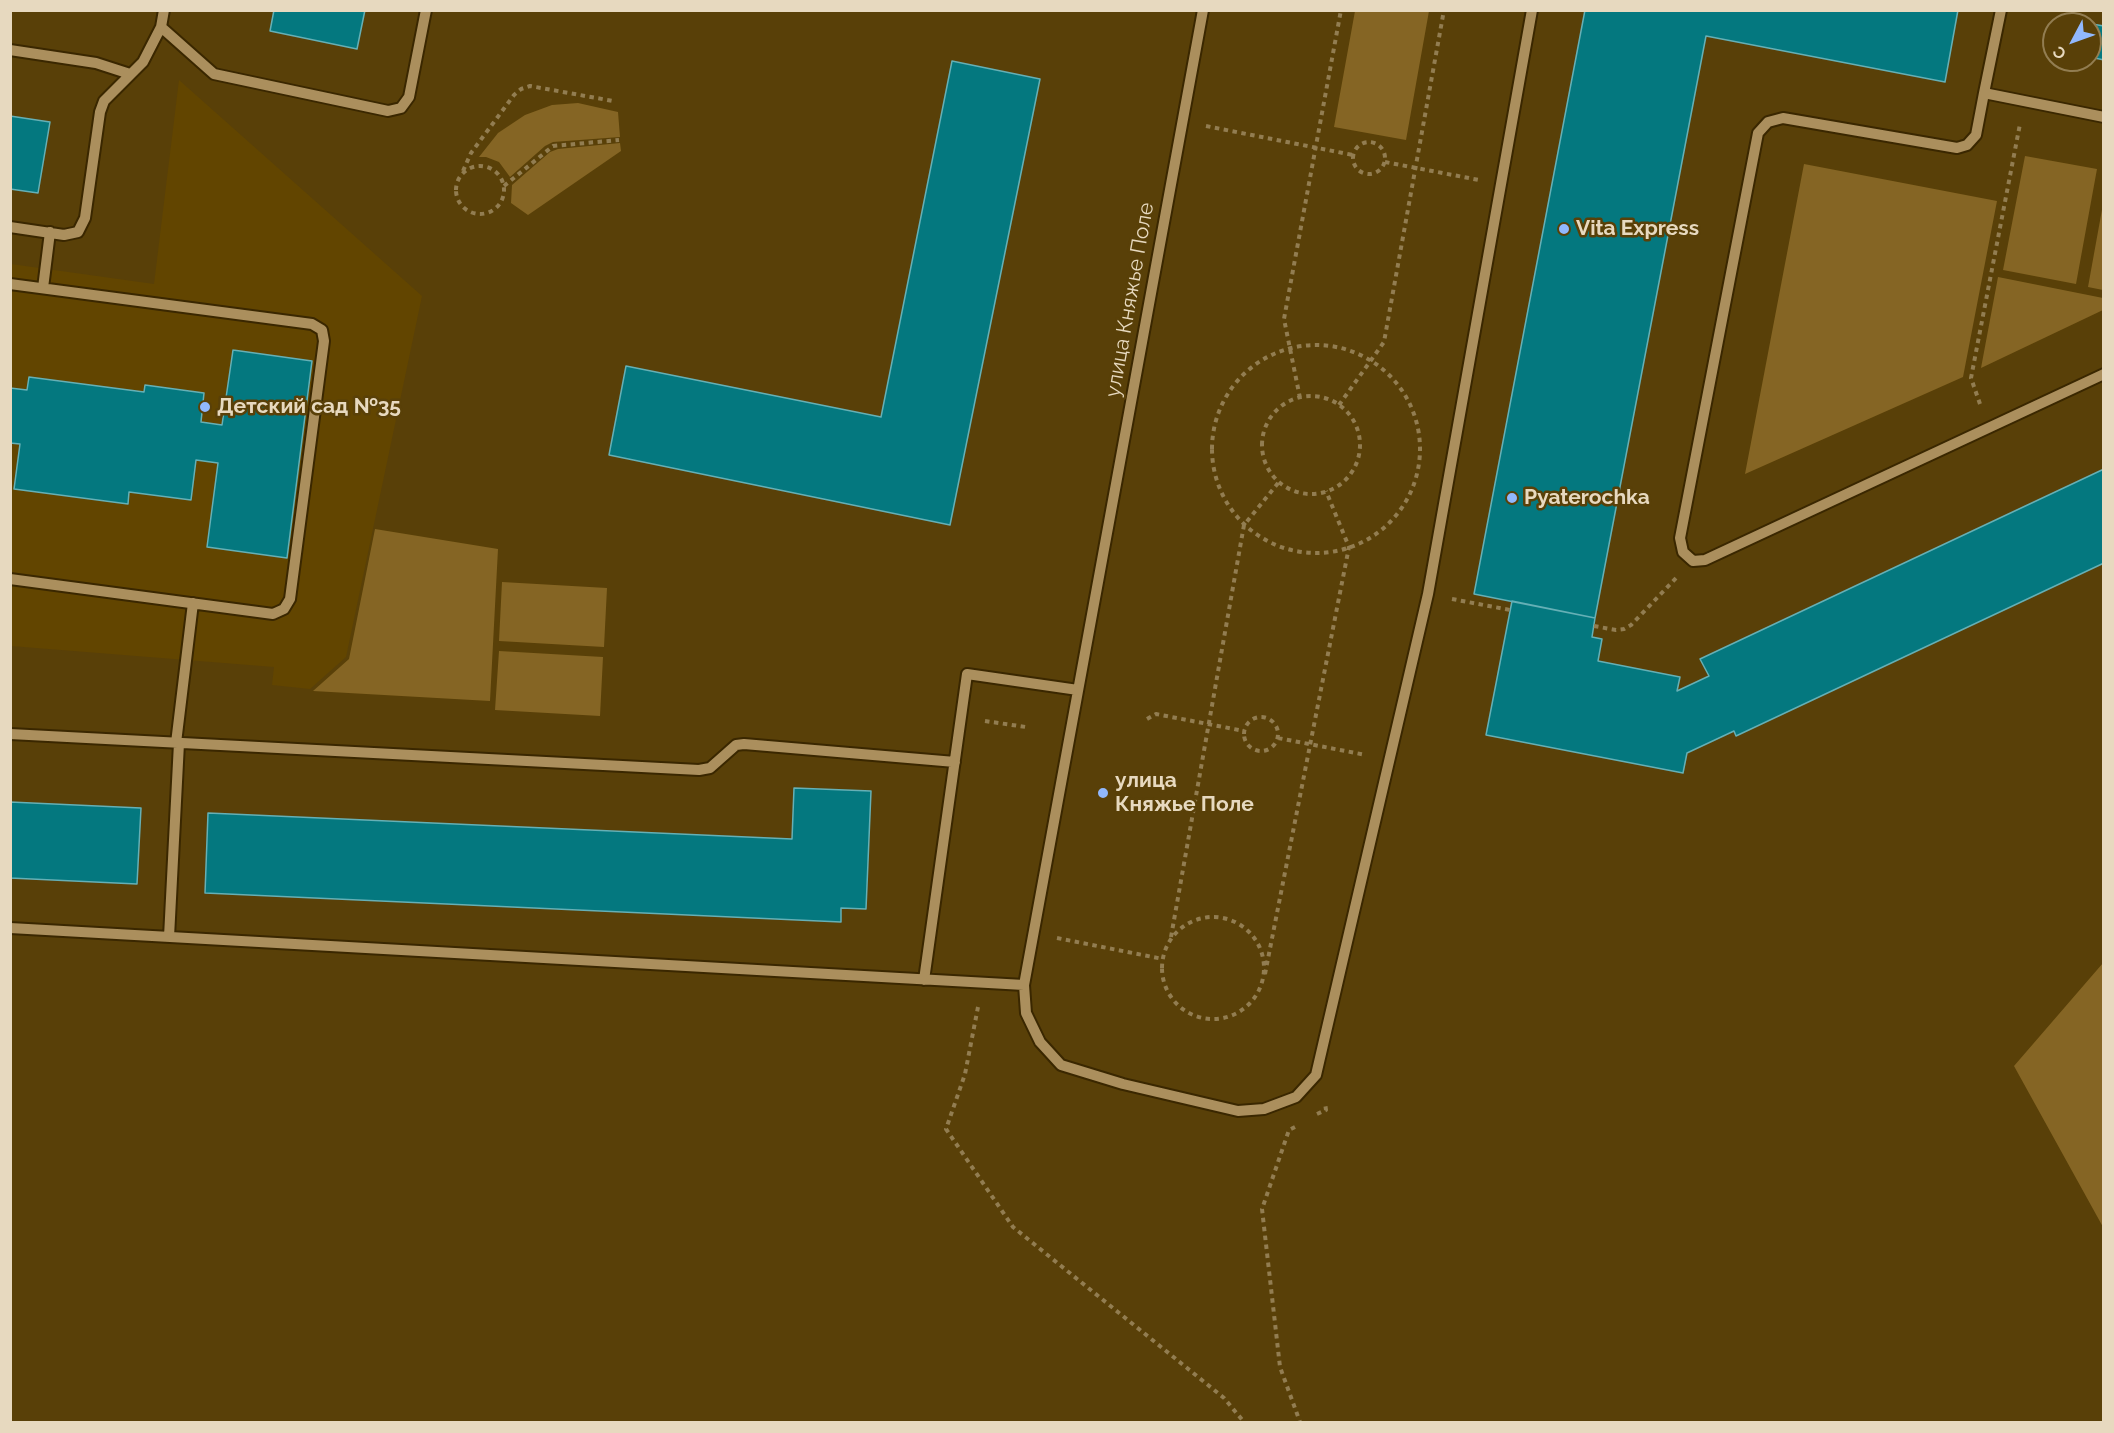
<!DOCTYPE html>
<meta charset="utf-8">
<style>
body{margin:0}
#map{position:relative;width:2114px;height:1433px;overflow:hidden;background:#594008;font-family:Raleway,sans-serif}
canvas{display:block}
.frame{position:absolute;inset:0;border:12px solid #e7d9bf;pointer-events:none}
.north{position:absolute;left:2042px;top:12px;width:60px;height:60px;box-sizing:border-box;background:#594008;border:2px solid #927d51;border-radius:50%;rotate:229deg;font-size:16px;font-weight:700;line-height:24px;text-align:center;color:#e7d9bf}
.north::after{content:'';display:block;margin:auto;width:21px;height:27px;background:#91b8fd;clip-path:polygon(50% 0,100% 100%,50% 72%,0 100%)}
</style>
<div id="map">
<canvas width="2114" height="1433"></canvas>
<div class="frame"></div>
<div class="north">С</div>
</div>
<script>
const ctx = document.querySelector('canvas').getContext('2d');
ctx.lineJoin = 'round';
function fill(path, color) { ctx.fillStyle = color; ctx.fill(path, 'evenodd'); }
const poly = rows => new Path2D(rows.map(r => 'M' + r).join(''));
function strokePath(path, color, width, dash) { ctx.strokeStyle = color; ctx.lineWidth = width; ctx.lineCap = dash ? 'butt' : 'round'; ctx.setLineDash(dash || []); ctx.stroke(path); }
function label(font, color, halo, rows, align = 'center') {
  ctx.font = font + ' Raleway,sans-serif'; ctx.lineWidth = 5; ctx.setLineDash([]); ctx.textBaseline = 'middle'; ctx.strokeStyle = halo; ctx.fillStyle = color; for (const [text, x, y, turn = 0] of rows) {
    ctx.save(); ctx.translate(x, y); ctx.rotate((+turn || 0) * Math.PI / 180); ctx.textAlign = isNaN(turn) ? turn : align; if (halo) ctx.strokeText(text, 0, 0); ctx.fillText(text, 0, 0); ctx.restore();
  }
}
const built = poly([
 [179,80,422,296,346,657,310,689,272,685,274,667,11,646,11,264,154,284]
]);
const green = poly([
 [1355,11,1429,11,1406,140,1334,127],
 [578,103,618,112,620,137,553,142,545,146,510,177,499,162,486,157,479,157,498,133,525,115,552,105],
 [620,143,621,151,528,215,511,203,512,185,550,152,558,149],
 [2025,156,2097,169,2076,284,2003,270],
 [1804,164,1997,201,1963,377,1745,474],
 [2103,204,2103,290,2088,287],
 [1998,277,2103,298,2103,310,1981,368],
 [375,529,498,549,490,701,313,691,349,659],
 [502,582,607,588,604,647,499,641],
 [499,651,603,657,600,716,495,710],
 [2103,963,2103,1227,2014,1066]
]);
const building = poly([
 [274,10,365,10,357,49,270,31,274,10],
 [1585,10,1958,10,1945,82,1706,36,1595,618,1474,594,1585,10],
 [2092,24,2104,26,2104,60,2090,57,2092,24],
 [952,61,1040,79,950,525,609,455,626,366,881,417,952,61],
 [10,116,50,122,38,193,10,189,10,116],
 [233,350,312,361,287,558,207,547,218,463,196,460,191,500,129,492,128,504,14,489,20,444,10,443,10,388,27,390,29,377,144,392,145,385,204,393,201,422,222,425,233,350],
 [2104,469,2104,563,1736,736,1734,731,1687,753,1683,773,1486,735,1512,601,1595,618,1592,637,1602,639,1598,661,1680,677,1677,691,1709,676,1700,659,2104,469],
 [794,788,871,791,866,909,841,908,841,922,205,893,208,813,792,839,794,788],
 [10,802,141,808,137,884,10,878,10,802]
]);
const path = poly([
 [1206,126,1353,155],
 '1353 158a16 16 0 1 1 32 0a16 16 0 1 1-32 0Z',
 [1385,162,1479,180],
 '456 190a24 24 0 1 1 48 0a24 24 0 1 1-48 0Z',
 [463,171,471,153,514,95,521,89,530,86,613,101],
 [504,186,553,146,619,140],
 '1212 449a104 104 0 1 1 208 0a104 104 0 1 1-208 0Z',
 '1262 445a49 49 0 1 1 98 0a49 49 0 1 1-98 0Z',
 [1300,398,1284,319,1341,10],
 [1980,404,1971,378,2020,124],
 [1339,405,1384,342,1444,10],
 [1452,599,1510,610],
 [1594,626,1616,630,1624,629,1631,625,1676,578],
 '1244 734a17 17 0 1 1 34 0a17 17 0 1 1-34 0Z',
 [1147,719,1156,714,1244,731],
 [985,721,1026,727],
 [1278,738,1366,755],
 '1162 968a51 51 0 1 1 102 0a51 51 0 1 1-102 0Z',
 [1171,937,1244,525,1279,482],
 [1057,938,1163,959],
 [1265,974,1349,547,1326,491],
 [978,1007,965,1074,946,1129,1013,1227,1224,1398,1244,1422],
 [1317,1114,1326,1110,1325,1103],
 [1295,1127,1289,1130,1262,1209,1280,1367,1300,1422]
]);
const minor = poly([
 [1203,10,1024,985,1026,1013,1040,1042,1061,1065,1123,1084,1238,1111,1264,1109,1296,1097,1316,1075,1428,594,1532,10],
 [2001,10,1984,93,2104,117],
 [161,27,214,74,388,111,401,108,409,97,426,10],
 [10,50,96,63,130,74],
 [1984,93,1976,135,1967,145,1957,148,1783,118,1768,122,1758,133,1680,538,1683,552,1693,561,1705,560,2104,374],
 [10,227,64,235,78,232,85,218,100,112,104,101,143,62,161,27,164,10],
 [10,284,312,324,322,330,324,341,290,599,284,609,273,614,10,579],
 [43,288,50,232],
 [10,734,699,770,710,768,736,745,744,744,955,762],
 [176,743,193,603],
 [10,928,1024,985],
 [169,937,179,743],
 [924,980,967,674,1078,690]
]);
const markers = [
 [1564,229,6,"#91b8fd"],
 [205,407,6,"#91b8fd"],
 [1512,498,6,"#91b8fd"],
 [1103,793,6,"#91b8fd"]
];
const poiNames = [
 ["Vita Express",1576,229],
 ["Детский сад №35",217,407],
 ["Pyaterochka",1524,498],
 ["улица",1115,781],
 ["Княжье Поле",1115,805]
];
const streetNames = [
 ["улица Княжье Поле",1130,300,-80]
];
fill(built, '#624500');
fill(green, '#856524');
fill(building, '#04787f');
strokePath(building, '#65b0b6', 1.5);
strokePath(minor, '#3a2700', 14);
strokePath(path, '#927d51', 4, [4.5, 4.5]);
strokePath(minor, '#ab8f5d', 10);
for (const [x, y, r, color] of markers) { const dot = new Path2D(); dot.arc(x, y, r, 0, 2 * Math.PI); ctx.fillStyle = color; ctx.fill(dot); strokePath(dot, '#594008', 2); }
label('bold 21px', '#e7d9bf', '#594008', poiNames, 'left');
label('21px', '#e7d9bf', '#594008', streetNames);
</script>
